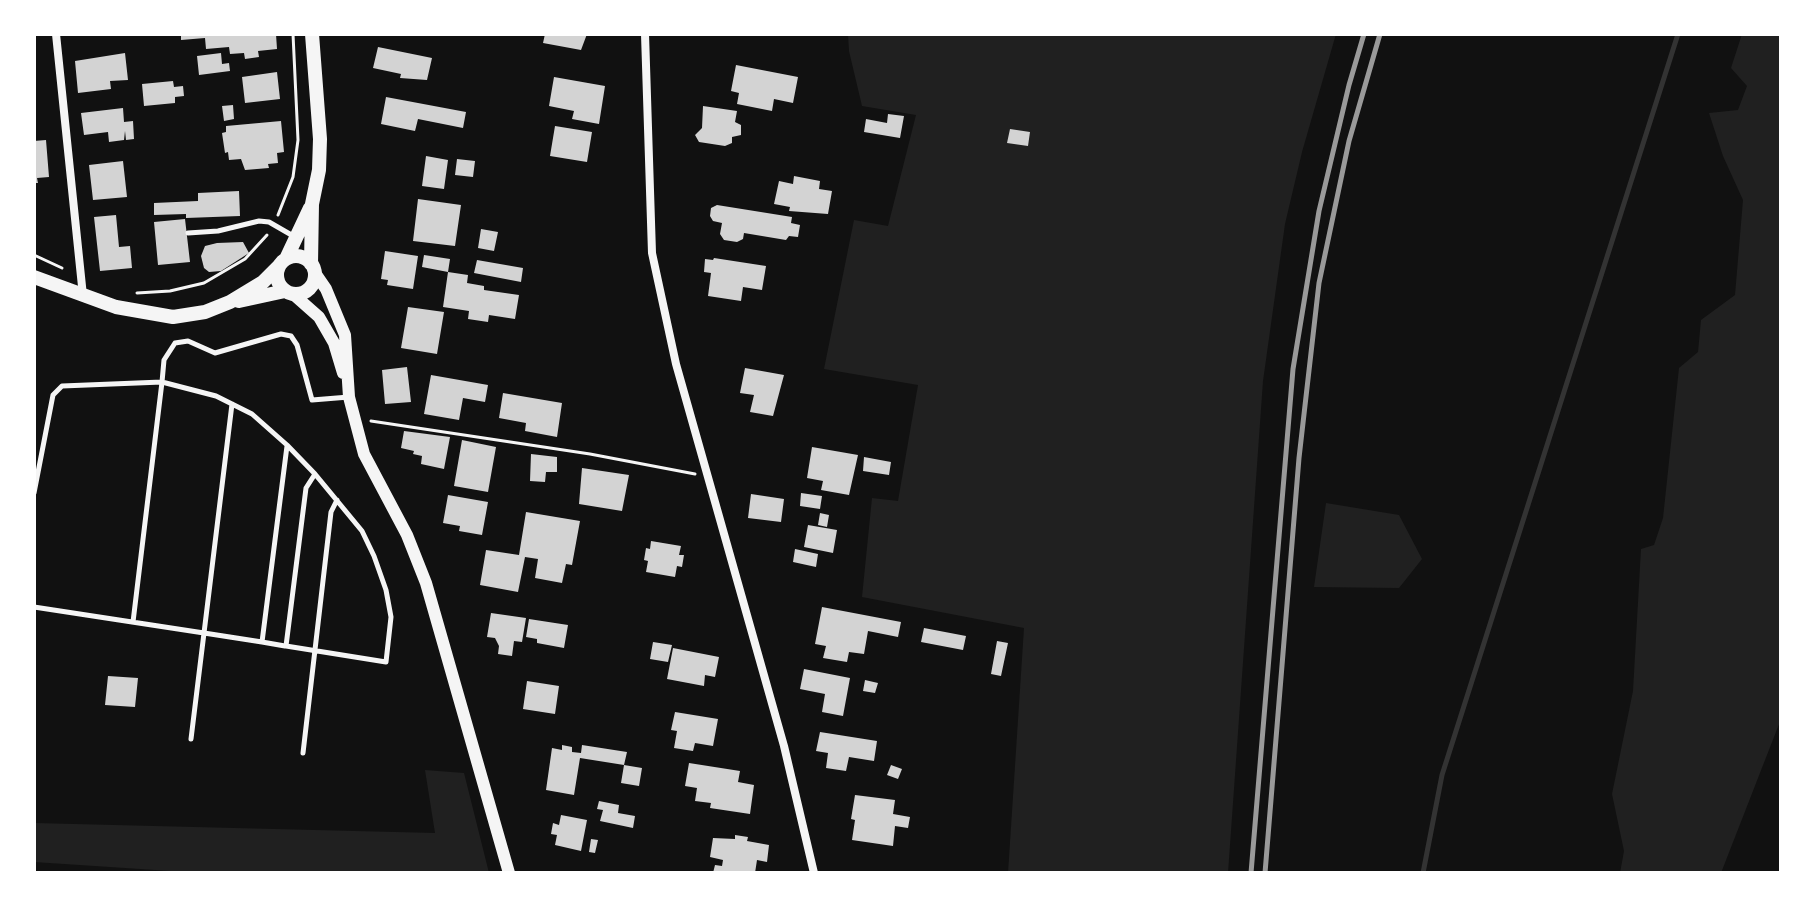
<!DOCTYPE html>
<style>
body{margin:0}
#map{position:relative;width:1815px;height:907px;overflow:hidden;background:#111;font-family:Signika,sans-serif}
canvas{display:block}
.frame{position:absolute;inset:0;border:36px solid #fff;pointer-events:none}
</style>
<div id="map">
<canvas width="1815" height="907"></canvas>
<div class="frame"></div>
</div>
<script>
const ctx = document.querySelector('canvas').getContext('2d');
ctx.lineJoin = 'round';
function fill(path, color) { ctx.fillStyle = color; ctx.fill(path, 'evenodd'); }
const poly = rows => new Path2D(rows.map(r => 'M' + r).join(''));
function strokePath(path, color, width, dash) { ctx.strokeStyle = color; ctx.lineWidth = width; ctx.lineCap = dash ? 'butt' : 'round'; ctx.setLineDash(dash || []); ctx.stroke(path); }
const green = poly([
 [848,34,1336,34,1302,152,1285,224,1263,381,1228,873,1008,873,1024,628,862,597,872,498,898,501,918,385,824,369,854,220,888,226,916,115,862,106,849,51],
 [1742,34,1781,34,1781,719,1721,873,1620,873,1624,851,1612,794,1633,691,1641,549,1654,545,1663,518,1679,368,1698,352,1701,320,1735,295,1743,200,1723,156,1709,113,1738,110,1747,86,1731,68],
 [1326,503,1399,515,1422,559,1399,588,1314,587],
 [425,770,464,773,489,873,201,873,34,862,34,823,435,833]
]);
const stream = poly([
 [1423,873,1442,775,1678,34]
]);
const building = poly([
 [181,34,276,34,277,49,258,51,259,57,245,59,244,53,230,54,229,47,206,49,205,38,181,40],
 [545,34,587,34,581,50,543,43],
 [378,47,432,58,427,80,400,78,401,74,373,68],
 [125,53,128,80,110,81,111,89,78,93,75,61],
 [221,53,222,64,229,63,230,71,199,75,197,56],
 [736,65,798,77,793,103,774,99,772,111,737,104,739,93,731,91],
 [277,72,280,99,245,103,242,77],
 [554,77,605,86,599,124,572,119,574,111,549,106],
 [173,81,174,87,183,86,184,96,175,97,175,103,144,106,142,84],
 [386,97,466,112,463,128,418,119,415,131,381,124],
 [233,105,234,119,224,121,222,106],
 [703,106,737,111,735,122,741,125,741,135,732,137,732,143,725,146,699,142,695,135,702,128],
 [123,108,124,122,133,121,134,139,126,140,125,131,124,140,109,142,108,132,84,135,81,113],
 [888,114,904,116,900,138,864,132,866,119,887,123],
 [281,121,284,152,277,153,278,163,268,164,269,168,245,170,241,159,229,160,228,152,225,153,222,133,226,132,226,126],
 [555,126,592,132,587,162,550,156],
 [1010,129,1030,132,1028,146,1007,143],
 [46,140,49,177,37,178,38,183,34,183,34,141],
 [426,156,448,160,444,189,422,186],
 [457,159,475,161,473,177,455,175],
 [123,161,127,197,93,200,89,165],
 [794,176,820,181,819,189,832,191,828,214,789,211,790,207,774,204,779,181,793,184],
 [239,191,240,216,186,218,186,214,154,215,154,203,198,201,198,193],
 [418,199,461,205,455,246,413,241],
 [717,205,792,217,791,223,800,225,798,237,789,236,786,240,744,233,743,239,737,242,724,240,720,234,722,223,713,221,710,216,711,208],
 [116,215,119,247,130,246,132,268,100,271,94,217],
 [185,219,190,262,158,265,154,222],
 [481,229,498,232,494,251,478,248],
 [243,242,249,253,221,271,209,272,204,268,201,256,205,246,217,243],
 [385,251,418,256,413,289,387,285,388,280,381,279],
 [424,255,450,259,448,272,422,267],
 [714,258,766,266,762,290,743,287,741,301,708,296,711,273,704,272,705,259,713,260],
 [477,260,523,268,521,282,474,273],
 [448,272,468,275,467,283,484,286,484,290,519,295,515,319,489,315,488,322,468,319,469,311,443,307],
 [408,307,444,312,437,354,401,348],
 [407,367,411,402,385,404,382,370],
 [745,368,784,375,773,416,750,412,754,395,740,393],
 [431,375,488,385,485,402,463,398,459,420,424,414],
 [503,393,562,403,557,437,525,431,526,423,499,418],
 [404,431,450,437,444,469,421,464,422,456,413,454,414,451,401,448],
 [462,440,496,447,488,492,454,486],
 [812,447,858,455,849,495,821,490,823,481,807,478],
 [531,454,557,457,557,472,546,472,545,482,530,481],
 [864,457,891,462,889,475,863,471],
 [582,468,629,475,622,511,579,504],
 [801,493,822,496,820,509,800,506],
 [751,494,784,499,781,522,748,518],
 [448,495,488,502,482,535,459,531,460,526,443,523],
 [526,512,580,521,572,565,566,564,562,583,535,578,538,559,525,557,518,592,480,585,486,550,519,555],
 [820,513,829,515,827,527,818,525],
 [808,525,837,530,833,553,804,547],
 [651,541,681,546,679,555,684,555,682,567,677,566,675,577,646,572,648,561,644,560,646,548,650,549],
 [795,549,818,554,816,567,793,562],
 [822,607,901,622,898,637,868,631,864,654,849,652,847,662,823,658,826,646,815,644],
 [491,613,526,618,522,642,514,641,512,656,498,654,499,646,495,638,487,637],
 [529,619,568,625,564,648,537,643,537,639,526,637],
 [924,628,966,636,963,650,921,642],
 [997,641,1008,643,1001,676,991,674],
 [653,642,672,645,668,662,650,659],
 [673,648,719,657,715,677,705,675,704,686,667,679],
 [804,669,850,678,843,716,822,712,825,694,800,689],
 [108,676,138,678,135,707,105,705],
 [865,680,878,683,875,693,863,691],
 [527,681,559,686,555,714,523,709],
 [675,712,718,719,713,746,695,743,693,751,674,748,677,731,671,730],
 [820,732,877,741,874,761,849,757,846,771,826,768,828,753,816,751],
 [562,745,572,747,572,752,581,753,582,745,627,752,624,765,580,758,574,795,546,790,552,748,562,750],
 [689,763,740,771,738,782,754,785,750,814,710,808,711,803,695,801,697,788,685,786],
 [624,765,642,768,639,786,621,783],
 [891,765,902,769,898,779,887,775],
 [855,795,895,800,893,814,910,817,908,828,895,826,893,846,852,840,855,820,851,819],
 [599,801,619,805,618,813,635,816,633,828,600,821,603,810,597,809],
 [561,815,587,820,581,851,555,845,557,835,551,834,553,823,559,825],
 [735,835,748,837,747,841,769,845,767,862,757,860,755,873,713,873,715,865,722,866,723,860,710,857,713,838,735,839],
 [591,839,598,840,595,853,589,852]
]);
const path = poly([
 [278,215,293,177,298,140,293,34],
 [34,255,62,268],
 [137,293,170,291,204,283,245,259,267,235],
 [371,421,590,454,695,474]
]);
const service = poly([
 [188,233,218,231,259,221,269,222,295,237],
 [232,404,204,633,262,642],
 [315,474,306,488,286,646,386,662,391,617,386,590,374,556,362,531,315,474,287,445,252,414,216,396,162,382,164,360,175,343,188,341,215,353,281,334,291,336,297,345,312,400,349,397],
 [34,493,53,395,62,386,162,382,133,622],
 [34,607,204,633,191,739],
 [285,646,262,642,287,446],
 [303,753,331,512,337,500]
]);
const minor = poly([
 [56,34,83,296],
 [645,34,652,253,676,364,784,746,814,873]
]);
const tertiary = poly([
 [315,273,326,289,345,335,349,397,364,454,407,535,426,583,509,873],
 [293,294,319,317,334,343,343,373]
]);
const secondary = poly([
 '277 275a19 19 0 1 1 38 0a19 19 0 1 1-38 0Z',
 [286,259,310,208],
 [311,264,312,204,319,170,320,139,312,34],
 [34,277,116,307,173,317,205,312,230,302,263,282,279,266],
 [239,301,285,291]
]);
const rail = poly([
 [1251,873,1293,369,1319,211,1349,85,1364,34],
 [1265,873,1299,458,1319,283,1349,141,1380,34]
]);
fill(green, '#202020');
strokePath(stream, '#333', 5);
fill(building, '#d3d3d3');
strokePath(path, '#f5f5f5', 3);
strokePath(service, '#f5f5f5', 5);
strokePath(minor, '#f5f5f5', 8);
strokePath(tertiary, '#f5f5f5', 12);
strokePath(secondary, '#f5f5f5', 14);
strokePath(rail, '#9a9a9a', 5);
</script>
